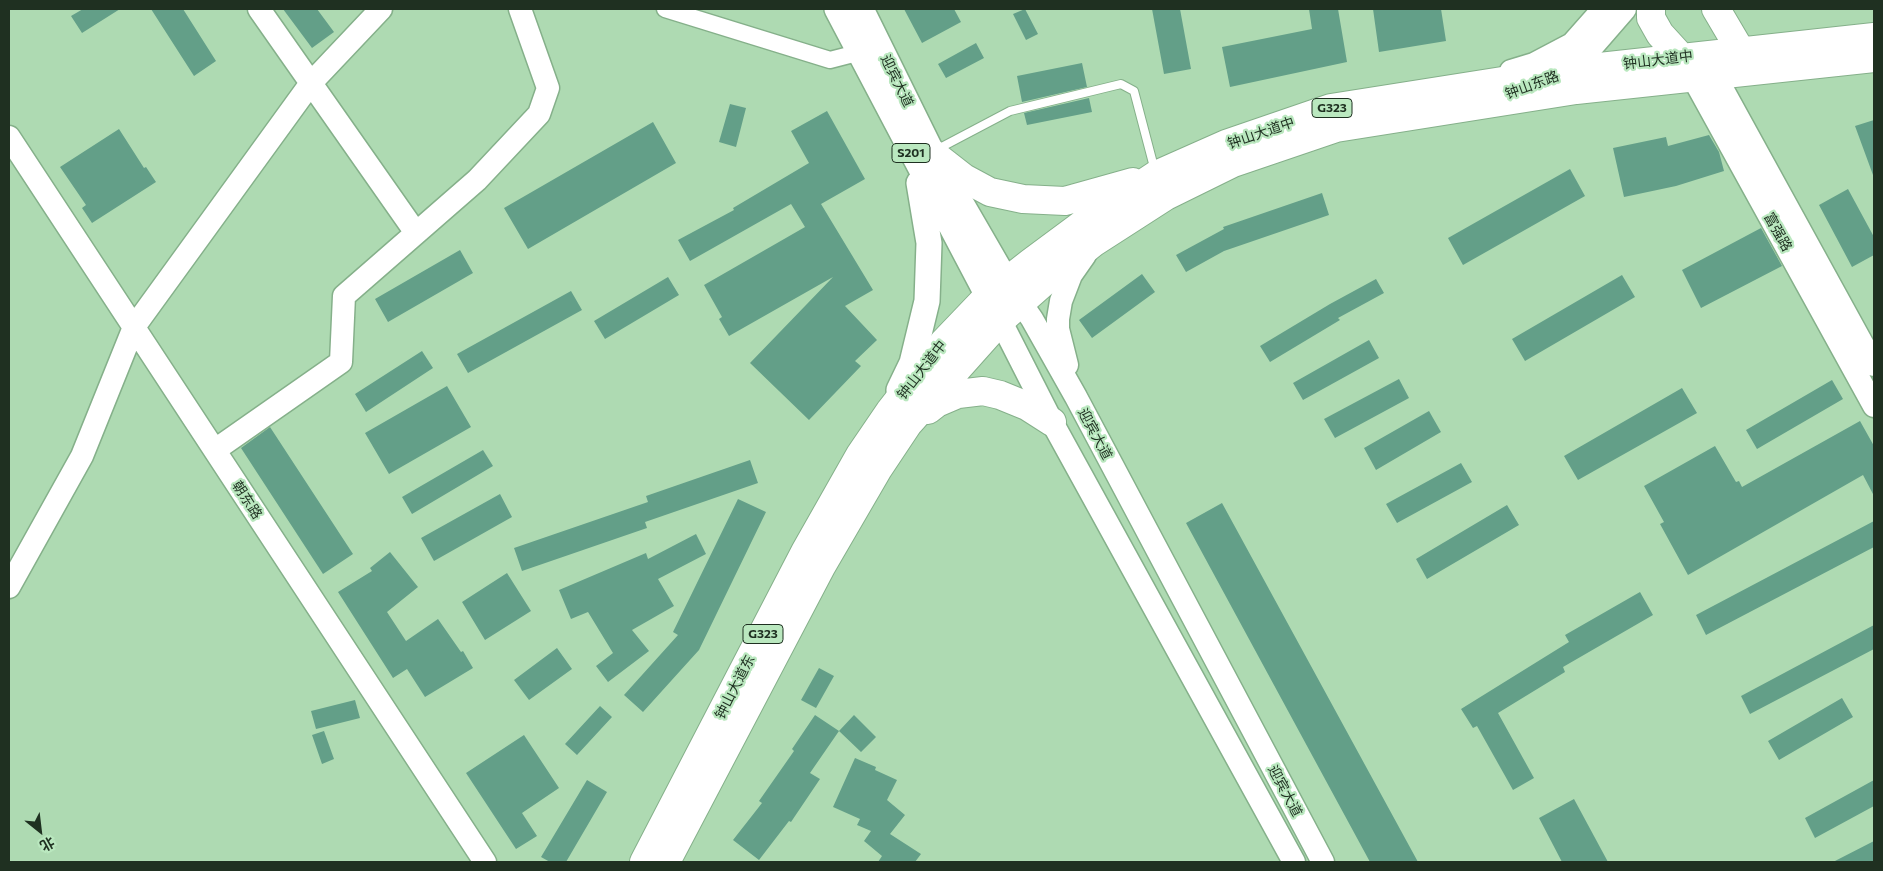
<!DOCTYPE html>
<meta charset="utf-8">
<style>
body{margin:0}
#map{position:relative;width:1883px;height:871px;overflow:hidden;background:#aedab2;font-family:Commissioner,"Noto Sans SC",sans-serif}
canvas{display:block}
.frame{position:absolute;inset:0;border:10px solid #1f3021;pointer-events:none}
.north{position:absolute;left:15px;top:806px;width:50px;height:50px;-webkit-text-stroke:4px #bae8bf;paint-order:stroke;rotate:151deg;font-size:14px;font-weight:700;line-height:20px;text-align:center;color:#1f3021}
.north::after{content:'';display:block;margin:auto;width:18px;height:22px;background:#1f3021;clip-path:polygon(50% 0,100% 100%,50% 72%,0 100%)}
</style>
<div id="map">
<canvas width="1883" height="871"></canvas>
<div class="frame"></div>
<div class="north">北</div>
</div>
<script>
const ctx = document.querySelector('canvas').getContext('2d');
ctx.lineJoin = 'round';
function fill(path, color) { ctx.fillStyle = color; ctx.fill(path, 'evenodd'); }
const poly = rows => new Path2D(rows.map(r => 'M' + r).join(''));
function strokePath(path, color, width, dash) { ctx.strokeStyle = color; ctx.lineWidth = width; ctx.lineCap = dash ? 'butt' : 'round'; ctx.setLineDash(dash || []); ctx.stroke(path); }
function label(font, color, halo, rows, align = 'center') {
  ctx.font = font + ' Commissioner,"Noto Sans SC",sans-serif'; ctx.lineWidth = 4.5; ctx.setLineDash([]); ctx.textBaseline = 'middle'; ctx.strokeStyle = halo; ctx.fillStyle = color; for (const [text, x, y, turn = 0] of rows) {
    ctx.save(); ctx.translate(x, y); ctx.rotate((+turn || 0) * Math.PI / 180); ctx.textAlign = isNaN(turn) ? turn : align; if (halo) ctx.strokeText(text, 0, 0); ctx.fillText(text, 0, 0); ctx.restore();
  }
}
const building = poly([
 [83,9,120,9,82,33,71,16],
 [151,9,183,9,216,61,194,76],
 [283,9,317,9,334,32,312,48],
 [904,9,954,9,961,22,922,43],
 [1025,9,1038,34,1026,40,1013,14],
 [1152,9,1180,9,1191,69,1164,74],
 [1309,9,1338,9,1347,62,1230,87,1222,47,1312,29],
 [1373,9,1441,9,1446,41,1379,52],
 [976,43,984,58,946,78,938,64],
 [1082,63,1087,87,1022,102,1017,76],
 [1089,98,1092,112,1027,125,1024,113],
 [730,104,746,108,736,147,719,142],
 [827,111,865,179,821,204,873,290,845,306,877,340,855,361,861,366,809,420,750,363,833,277,729,336,719,319,722,317,704,285,805,227,791,204,690,261,678,240,734,210,733,208,809,163,791,131],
 [1874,120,1874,175,1873,175,1855,126],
 [653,122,676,163,528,249,504,208],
 [119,129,144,168,146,167,156,182,92,223,82,208,86,205,60,167],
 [1709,135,1719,152,1724,171,1676,186,1624,197,1613,148,1666,137,1668,146],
 [1570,169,1585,196,1463,265,1448,238],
 [1848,189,1874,237,1874,255,1852,267,1819,205],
 [1322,193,1329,215,1224,251,1186,272,1176,255,1224,229,1223,227],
 [1761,228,1782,266,1701,308,1682,270],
 [460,250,473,273,388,322,375,299],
 [1142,274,1155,292,1092,338,1079,320],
 [1622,275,1635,297,1525,361,1512,339],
 [668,277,679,295,605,339,594,321],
 [1376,279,1384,293,1338,318,1340,320,1270,362,1260,346,1330,304],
 [571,291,582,310,468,373,457,354],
 [1369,340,1379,358,1303,400,1293,383],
 [422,351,433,368,366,412,355,394],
 [1399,379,1409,398,1335,438,1324,419],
 [1832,380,1843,399,1757,449,1746,430],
 [447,386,471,427,389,474,365,433],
 [1682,388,1697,413,1578,480,1564,456],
 [1429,411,1441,432,1376,470,1364,448],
 [1860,421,1874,446,1874,496,1863,475,1688,575,1660,524,1664,522,1644,486,1715,446,1736,482,1739,481,1742,487],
 [270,427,353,554,323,574,241,448],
 [483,450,493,466,412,514,402,497],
 [750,460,758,483,645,522,647,528,522,571,514,548,648,502,646,496],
 [1461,463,1472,482,1397,523,1386,504],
 [500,494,512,517,434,561,421,538],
 [738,499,766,512,699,650,643,712,624,695,678,635,673,632],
 [1222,503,1418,862,1370,862,1186,523],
 [1507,505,1519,525,1427,579,1416,559],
 [1874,521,1874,547,1706,635,1696,615],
 [696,534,706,554,658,579,674,606,632,630,649,651,608,682,596,666,613,653,588,612,571,619,559,590,646,553,648,559],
 [390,552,418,587,387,612,406,641,438,619,461,652,463,651,473,668,425,697,407,669,393,678,338,592,372,571,370,568],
 [507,573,531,611,485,640,462,602],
 [1640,592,1653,615,1563,667,1565,672,1498,713,1534,778,1513,790,1477,726,1473,728,1461,709,1569,642,1565,635],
 [1874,625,1874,649,1750,714,1741,696],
 [557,648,572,669,529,700,514,680],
 [819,668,834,676,816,708,801,700],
 [1842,698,1853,717,1779,760,1768,741],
 [355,700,360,718,316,729,311,711],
 [600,706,612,717,577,755,565,744],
 [815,715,839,731,810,773,820,779,791,822,789,821,759,860,733,840,762,803,759,801,794,751,792,749],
 [854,715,876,737,861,752,839,731],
 [324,731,334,759,322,764,312,735],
 [524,735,559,788,522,813,537,836,516,849,466,773],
 [855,758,876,767,875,770,897,780,887,800,905,815,890,834,921,854,915,862,878,862,882,856,864,841,871,831,857,825,860,819,833,807],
 [587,780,607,792,566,862,550,862,541,857],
 [1874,780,1874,806,1815,838,1805,818],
 [1574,799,1608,862,1562,862,1539,818],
 [1874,841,1874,862,1833,862]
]);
const lane = poly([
 [936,150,1010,111,1121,84,1134,91,1155,171]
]);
const street = poly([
 [665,9,830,60,861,52,868,49]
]);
const secondary = poly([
 [259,9,416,233],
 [1707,61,1874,365],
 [1686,65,1874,406],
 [1511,71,1534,64,1572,44,1603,9],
 [1563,74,1572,70,1625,9],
 [9,137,485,862],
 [1012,290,1032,319,1076,397,1323,862],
 [993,306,1052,422,1294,862],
 [1067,365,1058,329,1058,319,1061,301,1071,275,1085,255],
 [215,450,341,362,344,296,477,180,539,114,548,88,520,9],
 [9,587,82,456,134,327,311,83,381,9]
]);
const primary = poly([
 [837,9,988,296],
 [861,9,932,153,1006,281],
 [899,390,912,363,927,301,929,243,919,183]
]);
const highway = poly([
 [1651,9,1651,18,1660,34,1681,57],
 [1716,9,1749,65],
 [932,153,964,178,990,192,1023,199,1065,201,1133,182],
 [928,410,937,403,958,394,983,391,1000,395,1027,406,1052,422],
 [667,860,821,567,878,469,908,424,1000,321,1044,282,1093,243,1166,196,1233,163,1336,128,1576,90,1874,58],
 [644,862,805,552,860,455,890,411,944,342,988,296,1030,263,1088,220,1156,175,1226,144,1331,108,1572,70,1874,37]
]);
const shields = [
 [1332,108,40],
 [911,153,38],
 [763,634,40]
];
const shieldNames = [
 ["G323",1332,108],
 ["S201",911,153],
 ["G323",763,634]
];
const streetNames = [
 ["钟山大道中",1658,60,-7],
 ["迎宾大道",897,81,64],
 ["钟山东路",1532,85,-20],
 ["钟山大道中",1261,133,-19],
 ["富强路",1778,232,61],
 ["钟山大道中",922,370,-52],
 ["迎宾大道",1095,434,62],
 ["朝东路",247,500,57],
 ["钟山大道东",735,687,-63],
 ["迎宾大道",1285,791,62]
];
fill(building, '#639f88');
strokePath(lane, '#85b08a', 10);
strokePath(street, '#85b08a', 19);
strokePath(secondary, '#85b08a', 25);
strokePath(primary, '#85b08a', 28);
strokePath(highway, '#85b08a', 30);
strokePath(lane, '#fff', 8);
strokePath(street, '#fff', 16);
strokePath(secondary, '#fff', 22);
strokePath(primary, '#fff', 25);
strokePath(highway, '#fff', 28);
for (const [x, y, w] of shields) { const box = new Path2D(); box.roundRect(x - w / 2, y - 9.5, w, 19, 4); ctx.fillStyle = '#bae8bf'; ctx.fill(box); strokePath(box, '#1f3021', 1); }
label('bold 12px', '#1f3021', null, shieldNames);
label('14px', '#1f3021', '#bae8bf', streetNames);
</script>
